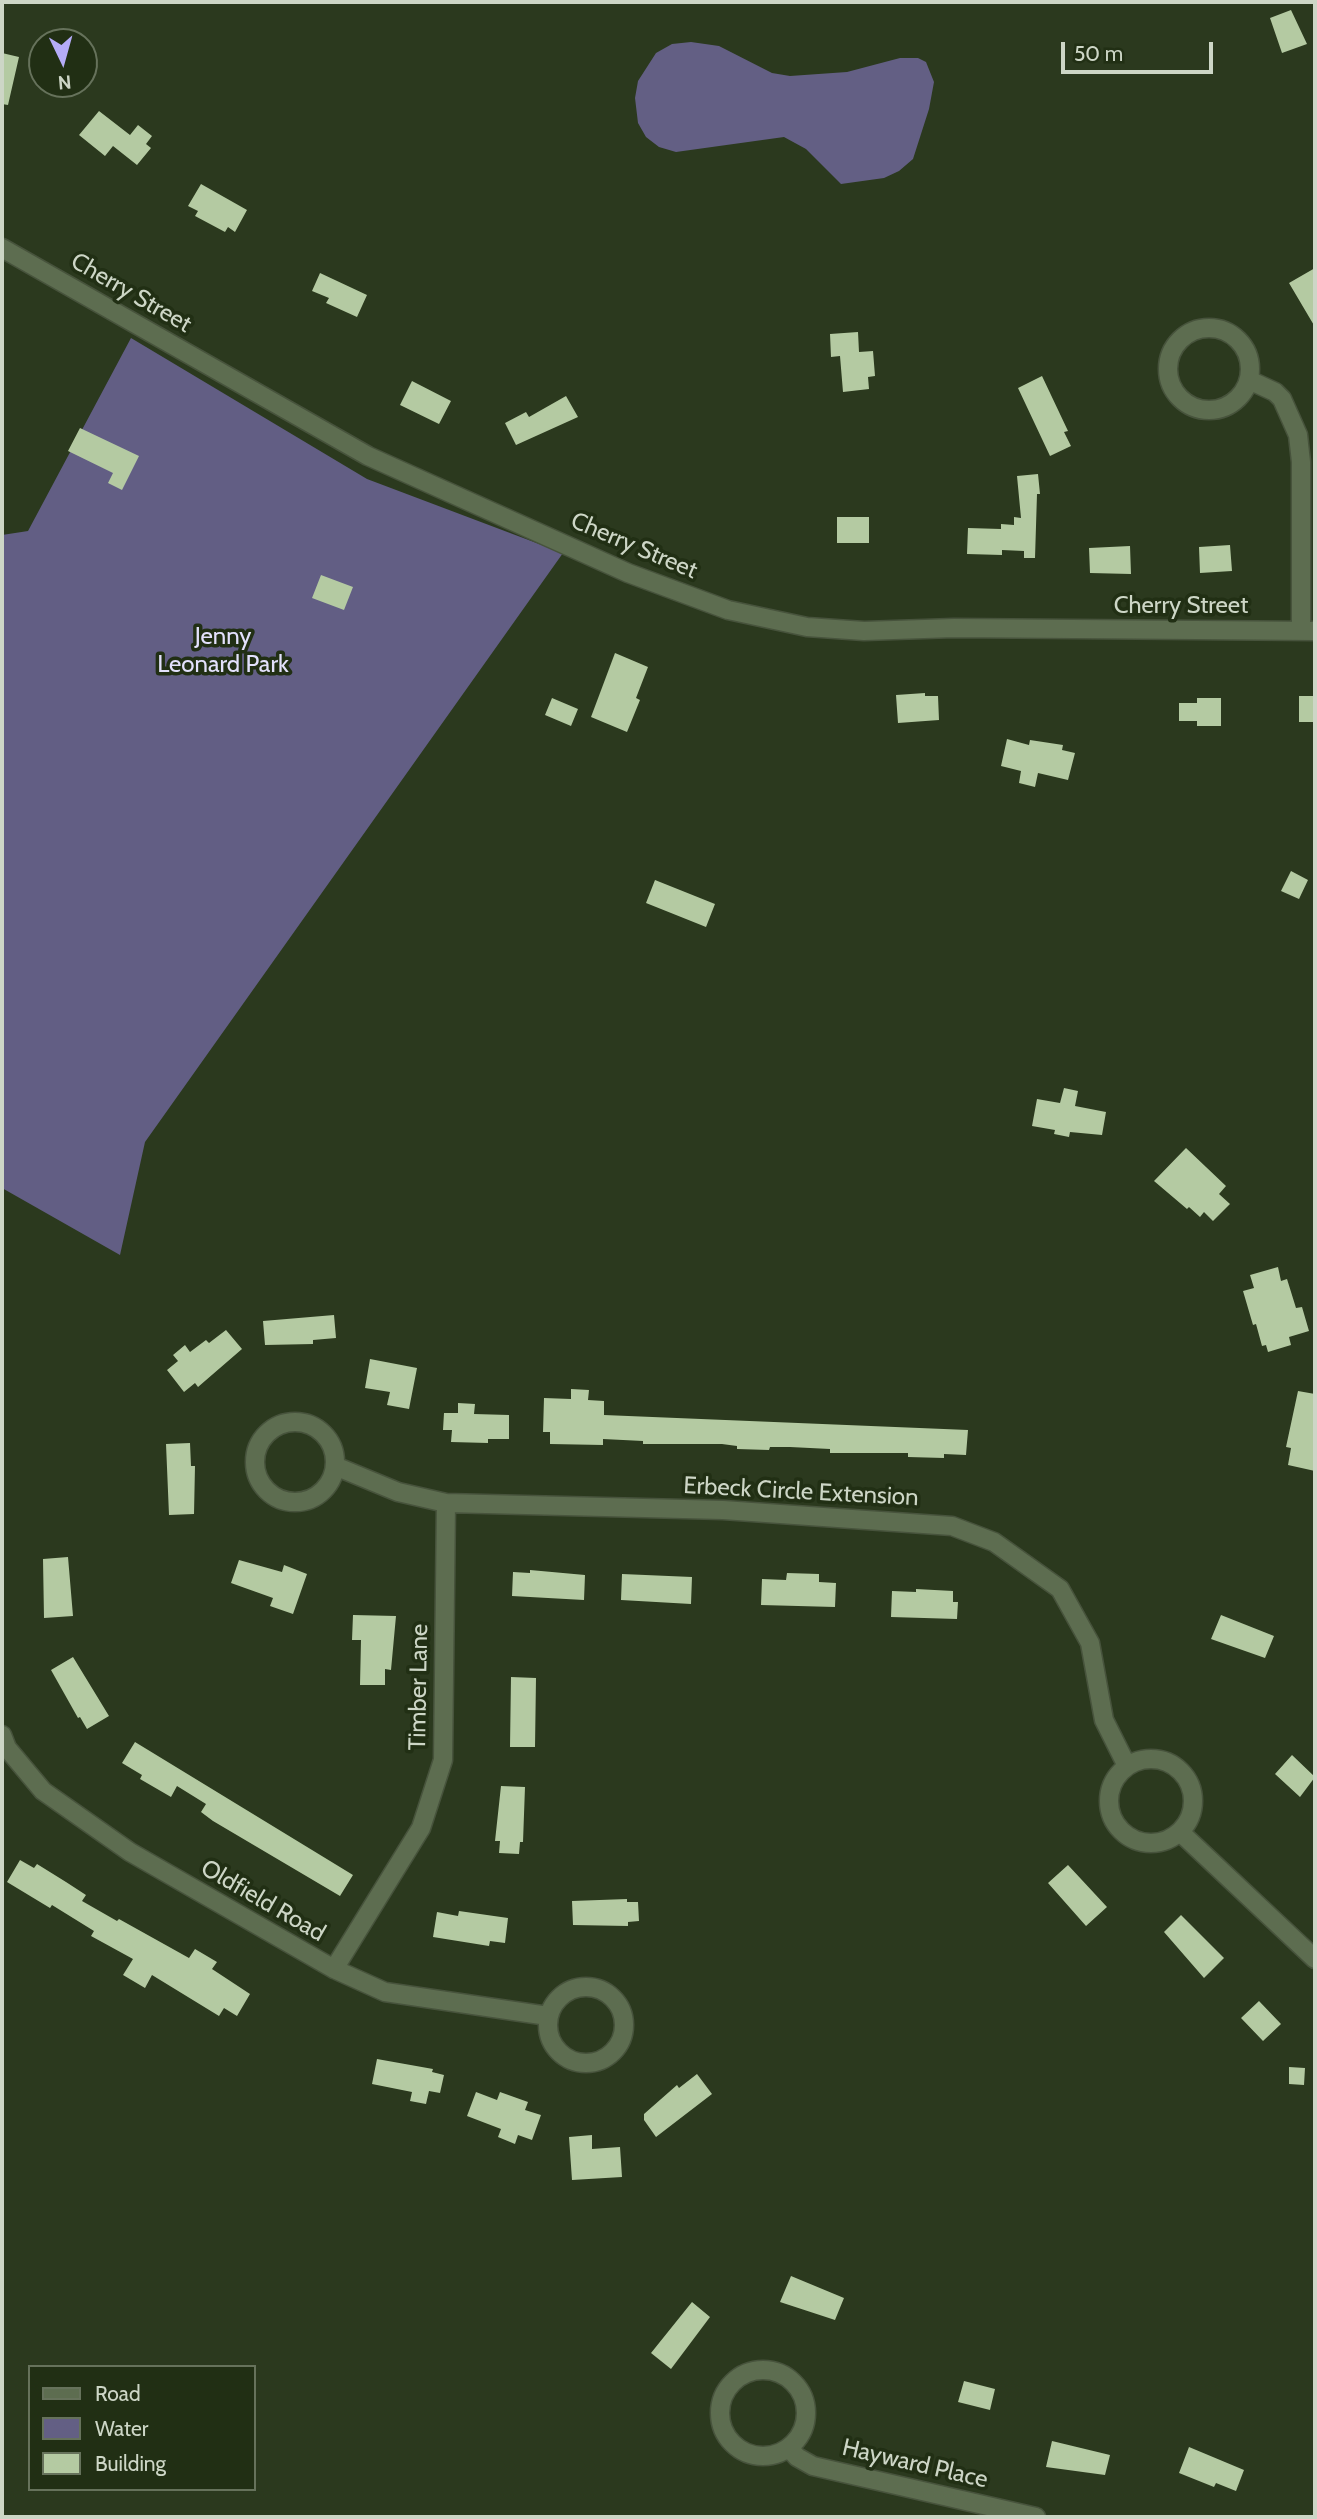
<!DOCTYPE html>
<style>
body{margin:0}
#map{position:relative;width:1317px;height:2519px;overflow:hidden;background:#2b391e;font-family:Cabin,sans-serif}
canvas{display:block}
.frame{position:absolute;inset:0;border:4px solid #cdd6c6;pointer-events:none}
.legend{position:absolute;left:28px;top:2365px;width:228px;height:126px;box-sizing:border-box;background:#212f14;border:2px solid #66725b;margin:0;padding:9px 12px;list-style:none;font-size:21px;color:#cdd6c6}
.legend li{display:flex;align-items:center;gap:14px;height:35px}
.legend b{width:35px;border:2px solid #66725b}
.north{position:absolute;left:28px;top:28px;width:70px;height:70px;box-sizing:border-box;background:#212f14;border:2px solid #66725b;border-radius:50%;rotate:175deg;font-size:19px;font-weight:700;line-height:28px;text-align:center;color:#cdd6c6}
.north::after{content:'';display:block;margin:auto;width:24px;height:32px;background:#b5acf8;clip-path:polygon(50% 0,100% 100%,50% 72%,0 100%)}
.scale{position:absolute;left:1061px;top:42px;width:152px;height:32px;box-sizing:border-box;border:4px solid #cdd6c6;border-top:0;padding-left:9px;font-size:21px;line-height:24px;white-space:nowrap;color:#cdd6c6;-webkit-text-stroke:5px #212f14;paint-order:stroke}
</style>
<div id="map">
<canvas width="1317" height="2519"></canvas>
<div class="frame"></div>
<ul class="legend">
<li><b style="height:9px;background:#5d6d50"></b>Road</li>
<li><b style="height:19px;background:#635f84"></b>Water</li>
<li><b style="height:19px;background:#b4caa2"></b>Building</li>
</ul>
<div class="north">N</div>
<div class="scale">50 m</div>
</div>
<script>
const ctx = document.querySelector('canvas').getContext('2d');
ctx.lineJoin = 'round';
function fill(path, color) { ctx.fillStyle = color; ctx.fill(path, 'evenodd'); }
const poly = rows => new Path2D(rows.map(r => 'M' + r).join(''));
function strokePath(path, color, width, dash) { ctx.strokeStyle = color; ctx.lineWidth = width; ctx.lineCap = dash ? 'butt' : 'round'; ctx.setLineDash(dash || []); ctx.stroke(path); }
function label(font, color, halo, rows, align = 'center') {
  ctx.font = font + ' Cabin,sans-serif'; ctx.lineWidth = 7; ctx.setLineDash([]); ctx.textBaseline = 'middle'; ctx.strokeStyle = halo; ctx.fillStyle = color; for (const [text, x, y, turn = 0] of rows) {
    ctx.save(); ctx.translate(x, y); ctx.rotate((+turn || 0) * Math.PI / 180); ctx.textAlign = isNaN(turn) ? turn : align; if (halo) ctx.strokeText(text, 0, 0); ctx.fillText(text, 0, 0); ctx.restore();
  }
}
const forest = poly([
 [131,338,367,479,563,553,145,1142,120,1255,2,1188,2,535,28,531]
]);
const water = poly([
 [691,42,719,46,772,73,790,76,847,72,900,58,918,58,926,62,934,82,929,109,913,159,899,171,884,178,841,184,806,149,784,137,676,152,659,147,646,137,638,123,635,98,638,81,656,53,672,44]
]);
const building = poly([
 [1291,10,1307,44,1282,53,1270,18],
 [2,53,19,57,8,105,2,104],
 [99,111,130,135,138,125,152,136,146,144,151,148,137,165,113,146,105,156,79,135],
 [201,184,247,210,235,232,228,227,225,232,195,216,198,211,188,206],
 [1315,268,1315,327,1289,283],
 [320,273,367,295,357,317,326,303,329,298,312,291],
 [858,332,859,352,873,351,875,376,868,377,869,389,843,392,840,356,831,357,830,334],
 [1042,376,1068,431,1064,432,1071,446,1050,456,1018,388],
 [412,381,451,401,439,424,400,405],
 [566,396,578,417,516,445,505,423,526,412,529,417],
 [80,428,139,456,122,490,108,483,113,473,68,451],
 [1038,474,1040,494,1037,494,1035,558,1024,558,1024,551,1002,550,1002,555,967,554,968,528,1001,529,1001,524,1014,525,1014,517,1021,518,1017,476],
 [837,517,869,517,869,543,837,543],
 [1230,545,1232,571,1200,573,1199,547],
 [1130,546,1131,574,1090,573,1089,548],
 [321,575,353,587,344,610,312,598],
 [615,653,648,667,636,698,640,700,627,732,591,717],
 [925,693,925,696,938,696,939,720,898,723,896,695],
 [1299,696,1315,696,1315,722,1299,722],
 [552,698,578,709,571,726,545,715],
 [1197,698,1221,698,1221,726,1197,726,1197,721,1179,721,1179,703,1197,703],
 [1007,739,1029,745,1030,740,1063,745,1062,750,1075,753,1068,780,1038,773,1035,787,1019,783,1021,771,1001,766],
 [1291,871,1308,880,1299,899,1281,891],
 [655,880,715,904,706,927,646,903],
 [1064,1088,1078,1091,1075,1106,1106,1112,1102,1135,1070,1132,1069,1137,1054,1134,1055,1130,1032,1126,1037,1099,1060,1103],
 [1186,1148,1226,1186,1219,1194,1230,1204,1213,1221,1204,1212,1200,1217,1189,1207,1187,1209,1154,1181],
 [1278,1267,1281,1281,1287,1279,1296,1308,1302,1307,1309,1331,1289,1337,1291,1345,1268,1352,1266,1345,1262,1346,1256,1324,1253,1325,1243,1291,1254,1288,1250,1275],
 [334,1315,336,1338,313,1340,313,1344,265,1345,263,1321],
 [226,1330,242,1349,198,1387,195,1383,184,1392,167,1370,178,1361,173,1355,185,1345,190,1352,206,1340,209,1343],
 [370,1359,417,1368,409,1409,387,1405,390,1392,365,1388],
 [571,1389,589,1390,588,1400,604,1401,604,1415,968,1430,966,1455,944,1454,944,1458,908,1457,908,1453,830,1453,830,1449,790,1447,770,1447,769,1450,737,1449,737,1446,722,1444,643,1444,643,1441,603,1439,603,1445,550,1444,550,1432,543,1432,544,1398,571,1399],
 [1298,1391,1315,1394,1315,1471,1288,1465,1291,1448,1286,1447],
 [458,1403,475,1404,474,1414,509,1415,509,1439,488,1439,488,1443,451,1442,452,1430,443,1430,444,1413,458,1413],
 [190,1443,191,1466,195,1466,194,1514,169,1515,166,1444],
 [68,1557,73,1616,44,1618,43,1559],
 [239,1560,282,1572,284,1565,307,1574,293,1614,270,1606,273,1598,231,1583],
 [530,1570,585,1575,584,1600,512,1596,513,1572,530,1573],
 [787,1573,819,1574,819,1582,836,1583,835,1607,761,1605,762,1579,786,1580],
 [622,1574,692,1577,691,1604,621,1600],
 [916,1589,953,1591,953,1602,958,1602,957,1619,891,1617,892,1591,916,1592],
 [353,1615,396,1616,391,1670,385,1669,385,1685,360,1685,361,1640,352,1640],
 [1221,1615,1274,1636,1265,1658,1211,1639],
 [73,1657,109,1716,87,1729,80,1717,78,1718,51,1670],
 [511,1677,536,1678,535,1747,510,1747],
 [135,1742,353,1875,340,1896,213,1821,201,1812,206,1804,177,1786,171,1797,140,1779,142,1775,122,1763],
 [1292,1755,1315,1777,1300,1797,1275,1774],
 [501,1786,525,1787,523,1842,520,1842,519,1854,499,1853,500,1841,495,1841],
 [20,1860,34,1868,37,1864,66,1882,86,1895,82,1901,117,1921,119,1919,189,1958,195,1949,217,1962,212,1969,250,1994,237,2016,224,2008,219,2016,152,1975,145,1988,123,1975,133,1959,91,1936,94,1931,52,1905,50,1908,7,1882],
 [1068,1865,1107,1907,1086,1926,1048,1883],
 [627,1899,627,1902,638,1902,639,1921,628,1922,628,1926,573,1925,572,1901],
 [459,1911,508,1918,505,1943,490,1941,489,1946,433,1937,437,1912,458,1916],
 [1181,1915,1224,1958,1204,1978,1164,1932],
 [1259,2001,1281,2024,1263,2041,1241,2018],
 [377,2059,433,2069,432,2072,444,2075,440,2093,429,2091,426,2104,410,2101,412,2092,372,2084],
 [1289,2067,1305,2068,1304,2085,1289,2084],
 [697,2074,712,2094,656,2137,644,2120,644,2114,677,2085,679,2088],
 [476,2092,497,2100,500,2092,528,2102,525,2110,541,2115,532,2140,518,2135,515,2144,498,2137,501,2129,467,2116],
 [592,2135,592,2149,620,2147,622,2177,572,2180,569,2137],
 [791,2276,844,2298,835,2320,780,2302],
 [692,2302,710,2317,671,2369,651,2353],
 [964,2381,995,2389,990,2410,958,2402],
 [1052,2441,1110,2455,1105,2475,1046,2467],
 [1189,2447,1244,2470,1236,2491,1216,2483,1214,2487,1179,2473]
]);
const minor = poly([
 [2,248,368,456,628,573,728,610,807,627,864,631,954,628,1315,631],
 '1168 369a41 41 0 1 1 82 0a41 41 0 1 1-82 0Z',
 [1249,380,1275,392,1282,399,1298,435,1301,462,1301,631],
 '255 1462a40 40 0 1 1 80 0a40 40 0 1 1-80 0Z',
 [335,1466,398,1492,446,1503,723,1510,952,1526,994,1542,1060,1589,1090,1643,1104,1720,1127,1766],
 [2,1735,7,1748,43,1791,130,1852,334,1969,385,1992,548,2016],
 '1109 1801a42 42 0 1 1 84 0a42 42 0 1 1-84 0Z',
 [1180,1832,1315,1959],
 [334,1969,421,1828,443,1760,446,1503],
 '548 2025a38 38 0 1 1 76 0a38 38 0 1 1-76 0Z',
 '720 2413a43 43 0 1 1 86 0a43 43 0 1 1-86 0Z',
 [789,2448,797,2457,813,2466,1036,2517]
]);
const streetNames = [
 ["Cherry Street",131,293,30],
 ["Cherry Street",634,546,23],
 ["Cherry Street",1181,606],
 ["Erbeck Circle Extension",801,1492,3],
 ["Timber Lane",419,1687,-89],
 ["Oldfield Road",263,1901,30],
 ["Hayward Place",915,2464,13]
];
const parkNames = [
 ["Jenny",223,637],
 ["Leonard Park",223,665]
];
fill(forest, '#625e84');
fill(water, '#635f84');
fill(building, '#b4caa2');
strokePath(minor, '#47533c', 21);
strokePath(minor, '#5d6d50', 18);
label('24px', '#cdd6c6', '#212f14', streetNames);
label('24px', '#e3e1fc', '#212f14', parkNames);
</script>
